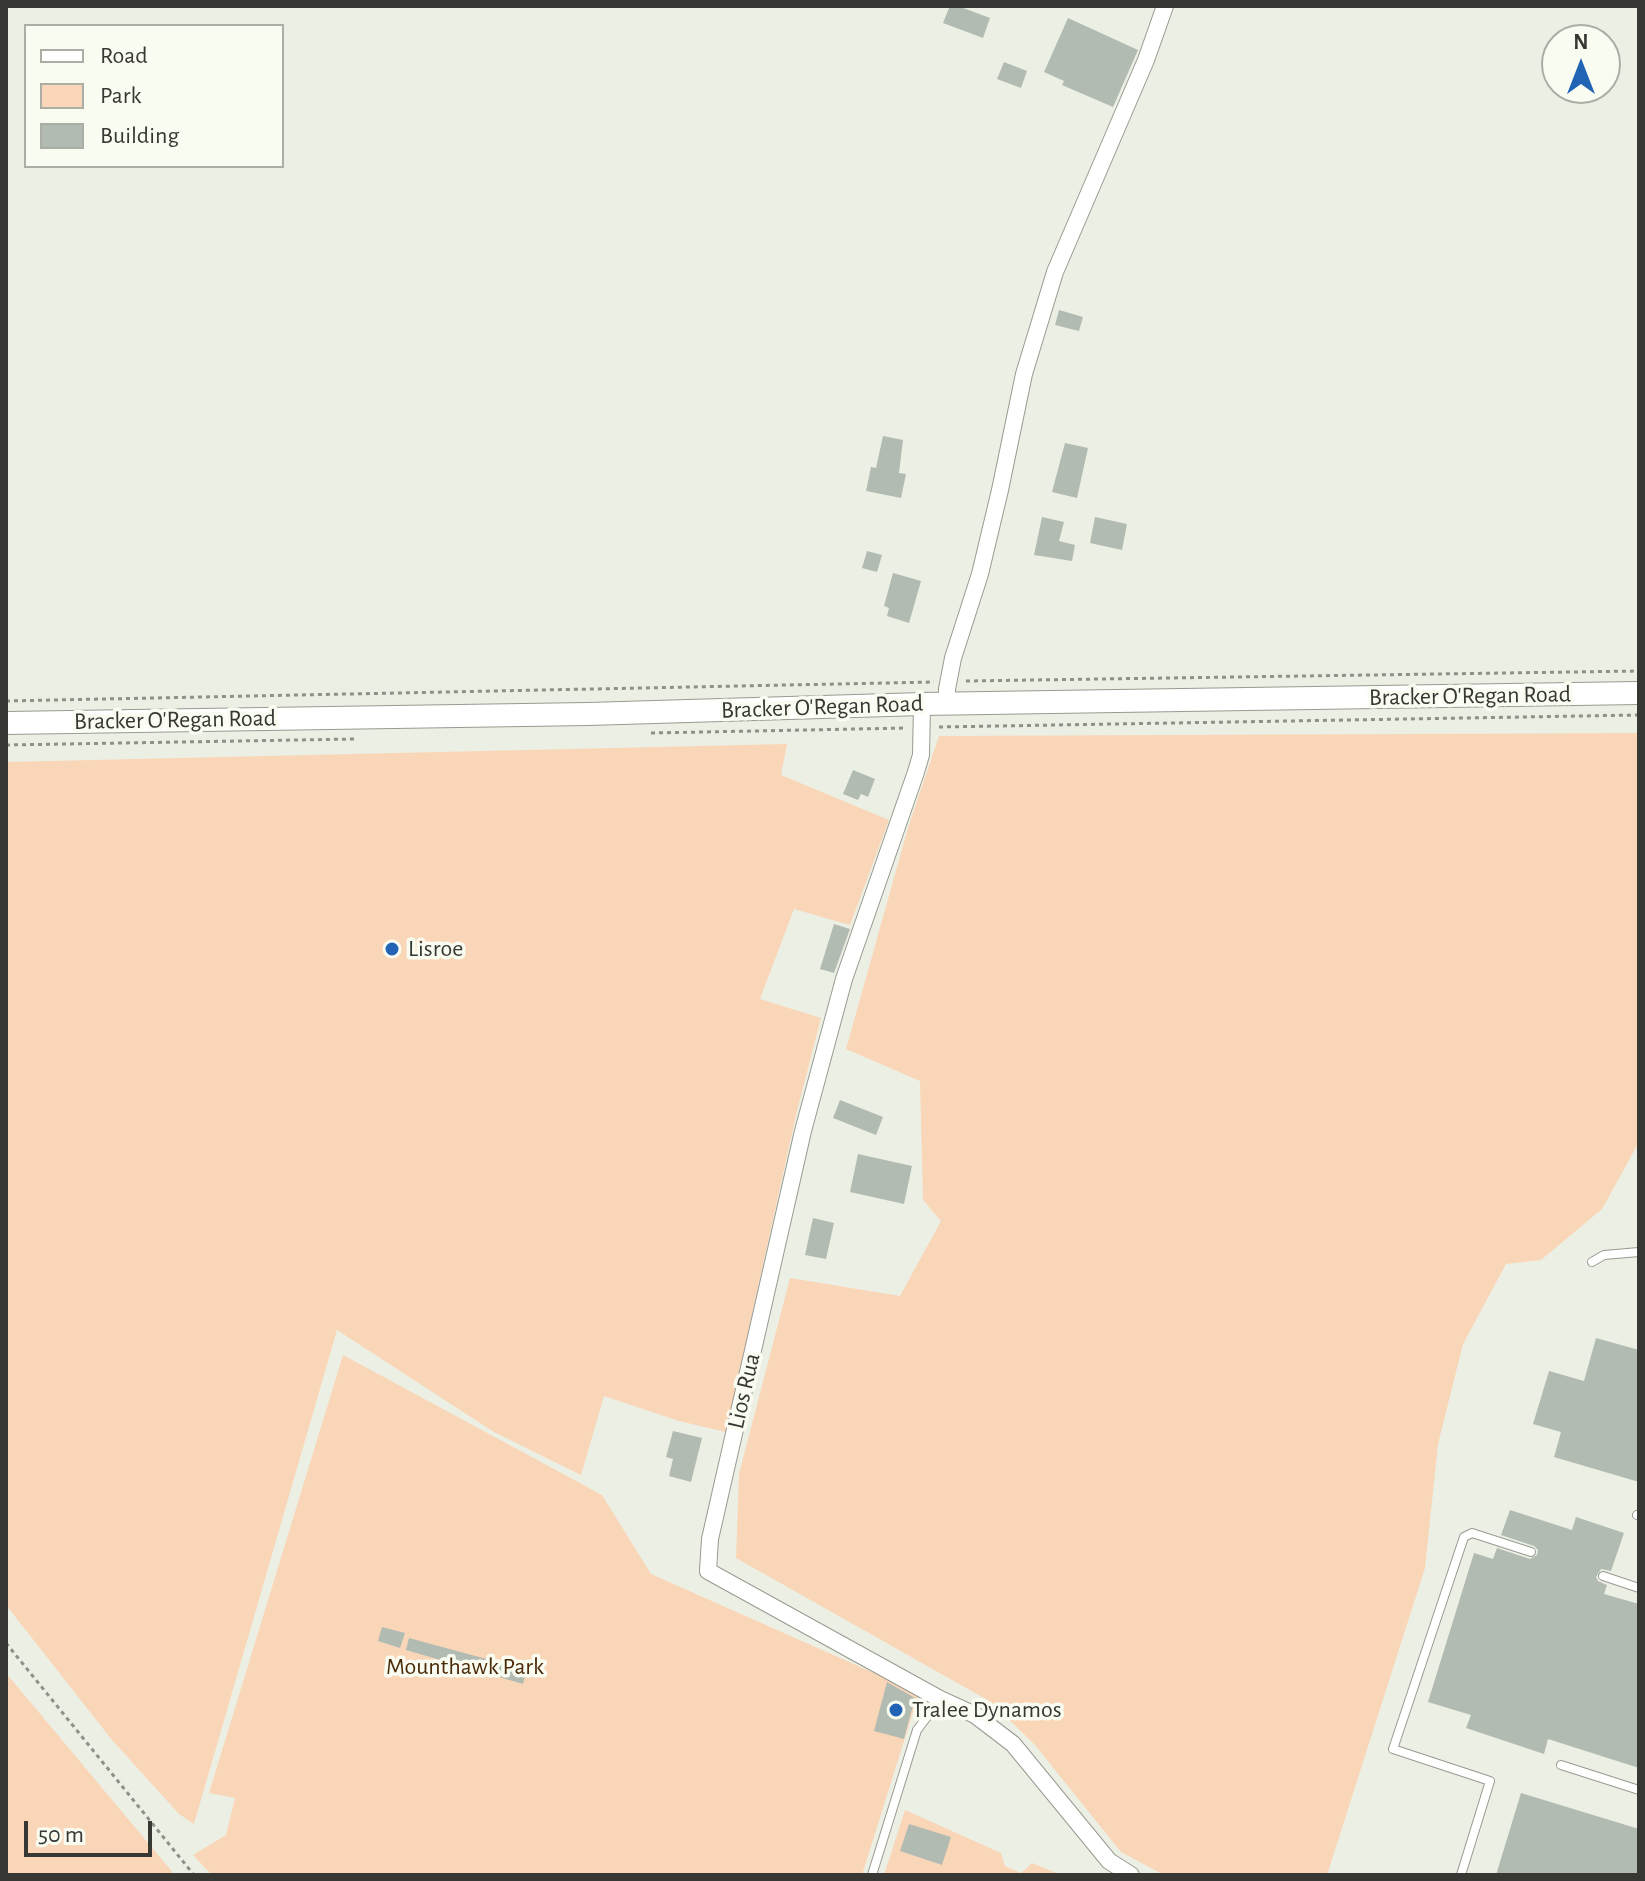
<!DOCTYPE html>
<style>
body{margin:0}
#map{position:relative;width:1645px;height:1881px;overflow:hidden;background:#ecefe3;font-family:"Alegreya Sans",sans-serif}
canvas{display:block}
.frame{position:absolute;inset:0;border:8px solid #373834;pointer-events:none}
.legend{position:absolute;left:24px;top:24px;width:260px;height:144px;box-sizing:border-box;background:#f9fcf0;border:2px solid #abaea5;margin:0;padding:10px 14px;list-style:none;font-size:24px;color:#373834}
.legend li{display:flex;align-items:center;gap:16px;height:40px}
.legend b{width:40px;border:2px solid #abaea5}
.north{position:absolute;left:1541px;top:24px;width:80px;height:80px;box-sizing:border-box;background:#f9fcf0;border:2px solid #abaea5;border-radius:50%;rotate:0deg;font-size:22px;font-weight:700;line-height:32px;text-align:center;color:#373834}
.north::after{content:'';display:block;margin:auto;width:28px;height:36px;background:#2163b4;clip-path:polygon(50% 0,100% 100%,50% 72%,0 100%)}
.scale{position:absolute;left:24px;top:1821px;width:128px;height:36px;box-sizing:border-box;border:4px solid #373834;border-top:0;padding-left:10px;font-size:24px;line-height:28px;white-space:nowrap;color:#373834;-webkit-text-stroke:6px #f9fcf0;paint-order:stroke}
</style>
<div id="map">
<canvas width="1645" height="1881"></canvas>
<div class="frame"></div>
<ul class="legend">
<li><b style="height:10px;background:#fff"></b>Road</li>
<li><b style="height:22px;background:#fad6b8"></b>Park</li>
<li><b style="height:22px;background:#b2bbb2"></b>Building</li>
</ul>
<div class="north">N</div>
<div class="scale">50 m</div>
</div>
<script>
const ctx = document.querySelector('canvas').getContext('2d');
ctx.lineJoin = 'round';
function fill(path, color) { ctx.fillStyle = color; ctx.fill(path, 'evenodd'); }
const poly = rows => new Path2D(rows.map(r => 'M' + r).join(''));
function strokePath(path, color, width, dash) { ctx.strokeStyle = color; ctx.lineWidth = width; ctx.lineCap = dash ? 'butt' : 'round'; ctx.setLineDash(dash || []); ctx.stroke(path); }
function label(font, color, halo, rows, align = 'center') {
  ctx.font = font + ' "Alegreya Sans",sans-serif'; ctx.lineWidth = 7; ctx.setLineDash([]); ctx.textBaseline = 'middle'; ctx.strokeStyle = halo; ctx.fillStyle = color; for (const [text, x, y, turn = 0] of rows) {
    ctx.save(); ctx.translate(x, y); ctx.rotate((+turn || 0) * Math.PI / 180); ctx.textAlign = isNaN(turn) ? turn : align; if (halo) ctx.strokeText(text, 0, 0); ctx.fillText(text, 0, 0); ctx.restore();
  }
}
const green = poly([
 [1639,733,1639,1142,1602,1209,1541,1260,1506,1264,1463,1344,1438,1444,1425,1568,1327,1875,1164,1875,1121,1852,1035,1745,991,1702,736,1558,739,1474,790,1278,900,1296,941,1221,923,1200,920,1081,846,1049,908,828,939,736],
 [787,744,781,775,889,820,850,925,794,909,760,999,821,1018,796,1115,726,1432,679,1421,604,1396,581,1475,494,1432,337,1330,194,1824,179,1814,112,1740,6,1605,6,762],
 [343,1355,602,1495,651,1574,919,1693,862,1875,212,1875,193,1855,226,1835,235,1798,209,1793],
 [6,1673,174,1874,174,1875,6,1875],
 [905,1810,1001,1853,1005,1866,1021,1873,1032,1863,1061,1875,884,1875]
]);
const building = poly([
 [950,6,958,6,990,18,983,38,943,23],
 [1068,18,1138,50,1113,107,1062,85,1064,81,1044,72],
 [1004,62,1027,71,1021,88,997,79],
 [1059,310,1083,317,1079,331,1055,325],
 [883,436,903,440,899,473,906,474,901,498,866,491,871,467,876,468],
 [1065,443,1088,448,1077,498,1052,492],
 [1042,517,1064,522,1059,541,1075,545,1072,561,1034,555],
 [1095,517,1127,524,1122,550,1090,543],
 [867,551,882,555,877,572,862,568],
 [893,573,921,581,909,623,887,616,889,608,884,606],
 [853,770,875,779,868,797,861,794,858,800,843,794],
 [834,924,850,929,834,973,820,969],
 [840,1100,883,1117,876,1135,833,1118],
 [858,1154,912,1166,904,1204,850,1192],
 [813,1218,834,1223,826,1259,805,1255],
 [1596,1338,1639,1350,1639,1482,1554,1457,1561,1432,1533,1424,1549,1371,1584,1381],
 [673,1431,702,1438,691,1482,669,1476,673,1459,666,1457],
 [1510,1510,1572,1530,1576,1517,1624,1533,1611,1571,1601,1569,1596,1577,1598,1581,1607,1585,1604,1594,1639,1604,1639,1768,1548,1739,1544,1754,1466,1728,1471,1715,1428,1702,1474,1553,1493,1559,1497,1548,1530,1559,1537,1555,1538,1550,1534,1546,1501,1535],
 [382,1627,405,1633,400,1648,378,1641],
 [409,1638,527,1670,523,1684,406,1650],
 [887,1682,915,1698,904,1739,874,1731],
 [1521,1793,1639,1829,1637,1875,1496,1875],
 [909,1824,951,1837,942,1865,900,1851]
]);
const path = poly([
 [966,681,1639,671],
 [6,701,934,682],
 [939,727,1639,715],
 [651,733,907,728],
 [6,745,355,739],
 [6,1643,194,1875]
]);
const service = poly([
 [1592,1262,1604,1255,1639,1252],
 [1637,1515,1639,1515],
 [1603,1576,1639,1588],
 [1561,1765,1639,1790],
 [872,1875,917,1730,940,1700],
 [1461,1875,1490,1781,1393,1749,1464,1537,1472,1533,1531,1552]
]);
const minor = poly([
 [922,704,921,755,916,772,844,979,803,1131,710,1539,708,1571,940,1699,975,1715,1013,1744,1109,1861,1131,1875],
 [947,704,947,689,953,658,980,574,1000,490,1024,374,1055,272,1146,60,1165,6]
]);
const secondary = poly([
 [6,723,588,714,922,704,1639,693]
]);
const markers = [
 [392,949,8,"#2163b4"],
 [896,1710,8,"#2163b4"]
];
const streetNames = [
 ["Bracker O'Regan Road",1470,696,-1],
 ["Bracker O'Regan Road",822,707,-2],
 ["Bracker O'Regan Road",175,720,-1],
 ["Lios Rua",744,1391,-77]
];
const poiNames = [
 ["Lisroe",408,949],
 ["Tralee Dynamos",912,1710]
];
const parkNames = [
 ["Mounthawk Park",465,1667]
];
fill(green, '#fad6b8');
fill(building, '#b2bbb2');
strokePath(service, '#989b90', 10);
strokePath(minor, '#989b90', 18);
strokePath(secondary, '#989b90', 24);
strokePath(path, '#8f9189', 3, [4, 4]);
strokePath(service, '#fff', 8);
strokePath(minor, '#fff', 16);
strokePath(secondary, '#fff', 22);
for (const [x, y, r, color] of markers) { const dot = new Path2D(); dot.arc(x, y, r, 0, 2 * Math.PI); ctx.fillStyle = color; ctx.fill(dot); strokePath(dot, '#f9fcf0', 3); }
label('24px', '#373834', '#f9fcf0', streetNames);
label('24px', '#373834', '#f9fcf0', poiNames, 'left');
label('24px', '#4b2b09', '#f9fcf0', parkNames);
</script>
